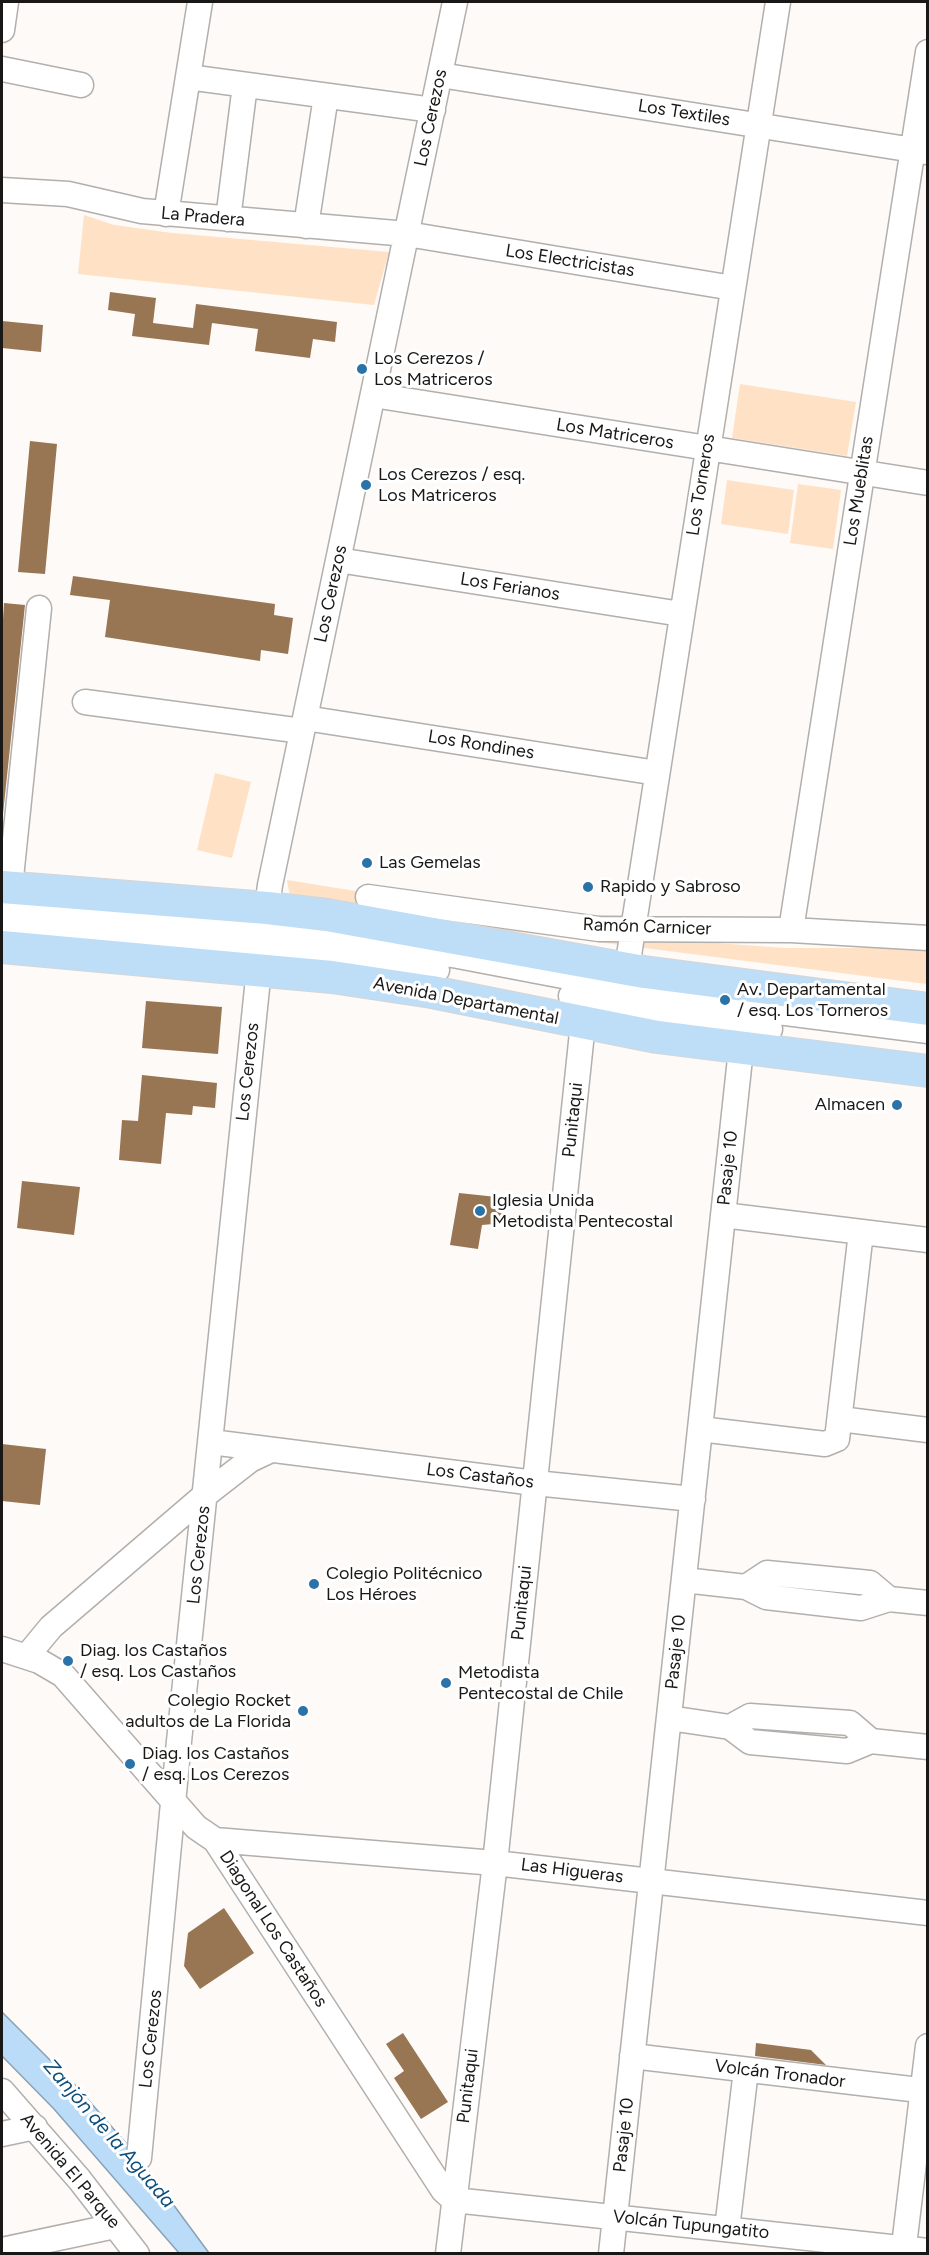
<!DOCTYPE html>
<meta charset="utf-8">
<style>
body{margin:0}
#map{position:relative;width:929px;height:2255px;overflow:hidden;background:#fdfaf7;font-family:Figtree,sans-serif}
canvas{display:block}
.frame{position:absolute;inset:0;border:3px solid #191817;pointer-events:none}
</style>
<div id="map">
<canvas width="929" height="2255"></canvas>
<div class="frame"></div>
</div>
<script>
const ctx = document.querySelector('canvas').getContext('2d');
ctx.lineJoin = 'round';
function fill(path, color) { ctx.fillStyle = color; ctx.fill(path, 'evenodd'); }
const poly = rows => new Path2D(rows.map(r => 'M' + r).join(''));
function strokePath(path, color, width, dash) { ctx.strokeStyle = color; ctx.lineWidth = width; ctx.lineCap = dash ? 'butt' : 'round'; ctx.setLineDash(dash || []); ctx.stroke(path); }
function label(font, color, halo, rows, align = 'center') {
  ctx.font = font + ' Figtree,sans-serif'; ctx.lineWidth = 6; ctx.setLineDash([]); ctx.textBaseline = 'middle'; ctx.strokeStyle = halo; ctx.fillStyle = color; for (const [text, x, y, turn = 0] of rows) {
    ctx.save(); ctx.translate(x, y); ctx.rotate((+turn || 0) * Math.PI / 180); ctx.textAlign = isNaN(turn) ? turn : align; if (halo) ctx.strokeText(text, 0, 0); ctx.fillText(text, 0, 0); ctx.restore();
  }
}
const green = poly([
 [84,215,114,225,172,233,389,252,374,305,78,274],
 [740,384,856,402,847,456,732,438],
 [727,480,794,490,788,534,721,524],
 [798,484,841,490,833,549,790,543],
 [215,773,251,782,232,858,197,850],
 [287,880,647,938,785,948,927,948,927,984,291,903]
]);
const water = poly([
 [2,2012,77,2087,139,2158,209,2253,179,2253,54,2109,2,2056,2,2012]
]);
const building = poly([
 [110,292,156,298,153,323,193,328,196,304,337,322,335,342,313,339,310,358,255,351,258,329,212,323,209,345,132,336,135,314,108,310],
 [2,321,43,325,41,352,2,348],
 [30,441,57,444,45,574,18,572],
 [73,576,275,604,274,615,293,618,288,654,261,650,260,661,105,637,110,600,70,595],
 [4,603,25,605,3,814,2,636],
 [146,1001,222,1007,218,1054,142,1048],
 [142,1075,217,1083,215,1108,193,1106,192,1115,166,1113,161,1164,119,1160,122,1120,138,1121],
 [22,1181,80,1187,74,1235,17,1228],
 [459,1193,506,1198,504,1223,482,1225,478,1249,450,1245],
 [2,1444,46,1449,40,1505,2,1501],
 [224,1908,254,1953,200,1989,184,1966,188,1933],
 [403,2033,448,2102,421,2119,394,2078,404,2071,386,2044],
 [756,2043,811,2050,826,2065,755,2056]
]);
const minor = poly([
 [2,30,6,2],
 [2,69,81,85],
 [440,75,926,152],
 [188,77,433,110],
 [2,190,68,194,142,211,407,234,733,288],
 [166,214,200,2],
 [228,219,245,85],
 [306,226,326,96],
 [373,395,928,483],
 [338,560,681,614],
 [85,702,302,731],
 [305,718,657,773],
 [10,887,39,608],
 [368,897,599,929,791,930,928,938],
 [2,908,223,924,324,935,458,956,699,1002,928,1031],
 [2,928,262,947,437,970],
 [791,930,928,52],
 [627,968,778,2],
 [571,996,645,1011,770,1029],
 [723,1215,928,1240],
 [840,1419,928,1430],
 [700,1429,825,1444,837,1439,861,1232],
 [211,1442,535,1483,693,1499],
 [684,1580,746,1587,767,1573,870,1583,889,1599,928,1603],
 [746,1587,766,1597,861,1608,889,1599],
 [2,1649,39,1661,63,1675,196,1827,215,1840,443,2190,454,2200,928,2251],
 [27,1656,51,1627,205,1495,250,1460,269,1451],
 [669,1718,730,1727,750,1716,850,1723,871,1741],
 [730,1727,750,1742,847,1751,871,1741,928,1747],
 [215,1840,495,1863,928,1913],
 [632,2056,928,2091],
 [2,2091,79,2179,137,2254],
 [2,2134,35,2127],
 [139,2158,178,1751,259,969,270,885,455,2],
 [727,2229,746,2070],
 [2,2250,115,2226],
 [448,2254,495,1863,583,1023],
 [611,2254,741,1049],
 [903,2254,928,2046]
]);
const major = poly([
 [2,887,267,908,327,915,644,972,928,1009],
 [2,947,332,977,432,992,657,1037,928,1071]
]);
const markers = [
 [362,369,6,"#2b72a6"],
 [366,485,6,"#2b72a6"],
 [367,863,6,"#2b72a6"],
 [588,887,6,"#2b72a6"],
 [725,1000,6,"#2b72a6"],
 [897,1105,6,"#2b72a6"],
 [480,1211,6,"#2b72a6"],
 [314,1584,6,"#2b72a6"],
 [68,1661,6,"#2b72a6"],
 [446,1683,6,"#2b72a6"],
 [303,1711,6,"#2b72a6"],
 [130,1764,6,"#2b72a6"]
];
const streetNames = [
 ["Los Textiles",684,113,9],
 ["Los Cerezos",431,118,-78],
 ["La Pradera",203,217,5],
 ["Los Electricistas",570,261,9],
 ["Los Matriceros",615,434,9],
 ["Los Torneros",701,485,-81],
 ["Los Mueblitas",859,491,-81],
 ["Los Ferianos",510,587,9],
 ["Los Cerezos",331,594,-78],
 ["Los Rondines",481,745,9],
 ["Ramón Carnicer",647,927,2],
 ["Avenida Departamental",466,1001,11],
 ["Los Cerezos",248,1072,-84],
 ["Punitaqui",573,1120,-84],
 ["Pasaje 10",728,1168,-84],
 ["Los Castaños",480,1476,7],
 ["Los Cerezos",199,1555,-84],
 ["Punitaqui",522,1603,-84],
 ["Pasaje 10",676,1652,-84],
 ["Las Higueras",572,1871,7],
 ["Diagonal Los Castaños",273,1929,57],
 ["Los Cerezos",151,2039,-84],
 ["Volcán Tronador",780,2074,7],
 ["Punitaqui",468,2086,-83],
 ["Pasaje 10",624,2135,-84],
 ["Avenida El Parque",70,2171,50],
 ["Volcán Tupungatito",691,2225,6]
];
const poiNames = [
 ["Los Cerezos /",374,359],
 ["Los Matriceros",374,380],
 ["Los Cerezos / esq.",378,475],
 ["Los Matriceros",378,496],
 ["Las Gemelas",379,863],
 ["Rapido y Sabroso",600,887],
 ["Av. Departamental",737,990],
 ["/ esq. Los Torneros",737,1011],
 ["Almacen",885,1105,"right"],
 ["Iglesia Unida",492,1201],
 ["Metodista Pentecostal",492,1222],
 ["Colegio Politécnico",326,1574],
 ["Los Héroes",326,1595],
 ["Diag. los Castaños",80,1651],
 ["/ esq. Los Castaños",80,1672],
 ["Metodista",458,1673],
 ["Pentecostal de Chile",458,1694],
 ["Colegio Rocket",291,1701,"right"],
 ["adultos de La Florida",291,1722,"right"],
 ["Diag. los Castaños",142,1754],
 ["/ esq. Los Cerezos",142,1775]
];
const waterNames = [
 ["Zanjón de la Aguada",109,2134,49]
];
fill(green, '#ffe1c6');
fill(water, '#bbdcf8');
strokePath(water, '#8aa1b4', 1.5);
fill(building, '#987553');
strokePath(minor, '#b2afac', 27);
strokePath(major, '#d6d5d5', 34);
strokePath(minor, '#fff', 24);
strokePath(major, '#beddf7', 32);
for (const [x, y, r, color] of markers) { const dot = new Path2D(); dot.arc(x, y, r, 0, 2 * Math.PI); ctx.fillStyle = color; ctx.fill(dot); strokePath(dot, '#fff', 2); }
label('18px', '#191817', '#fff', streetNames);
label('18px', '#191817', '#fff', poiNames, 'left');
label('italic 20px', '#0c4f7a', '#fff', waterNames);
</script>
